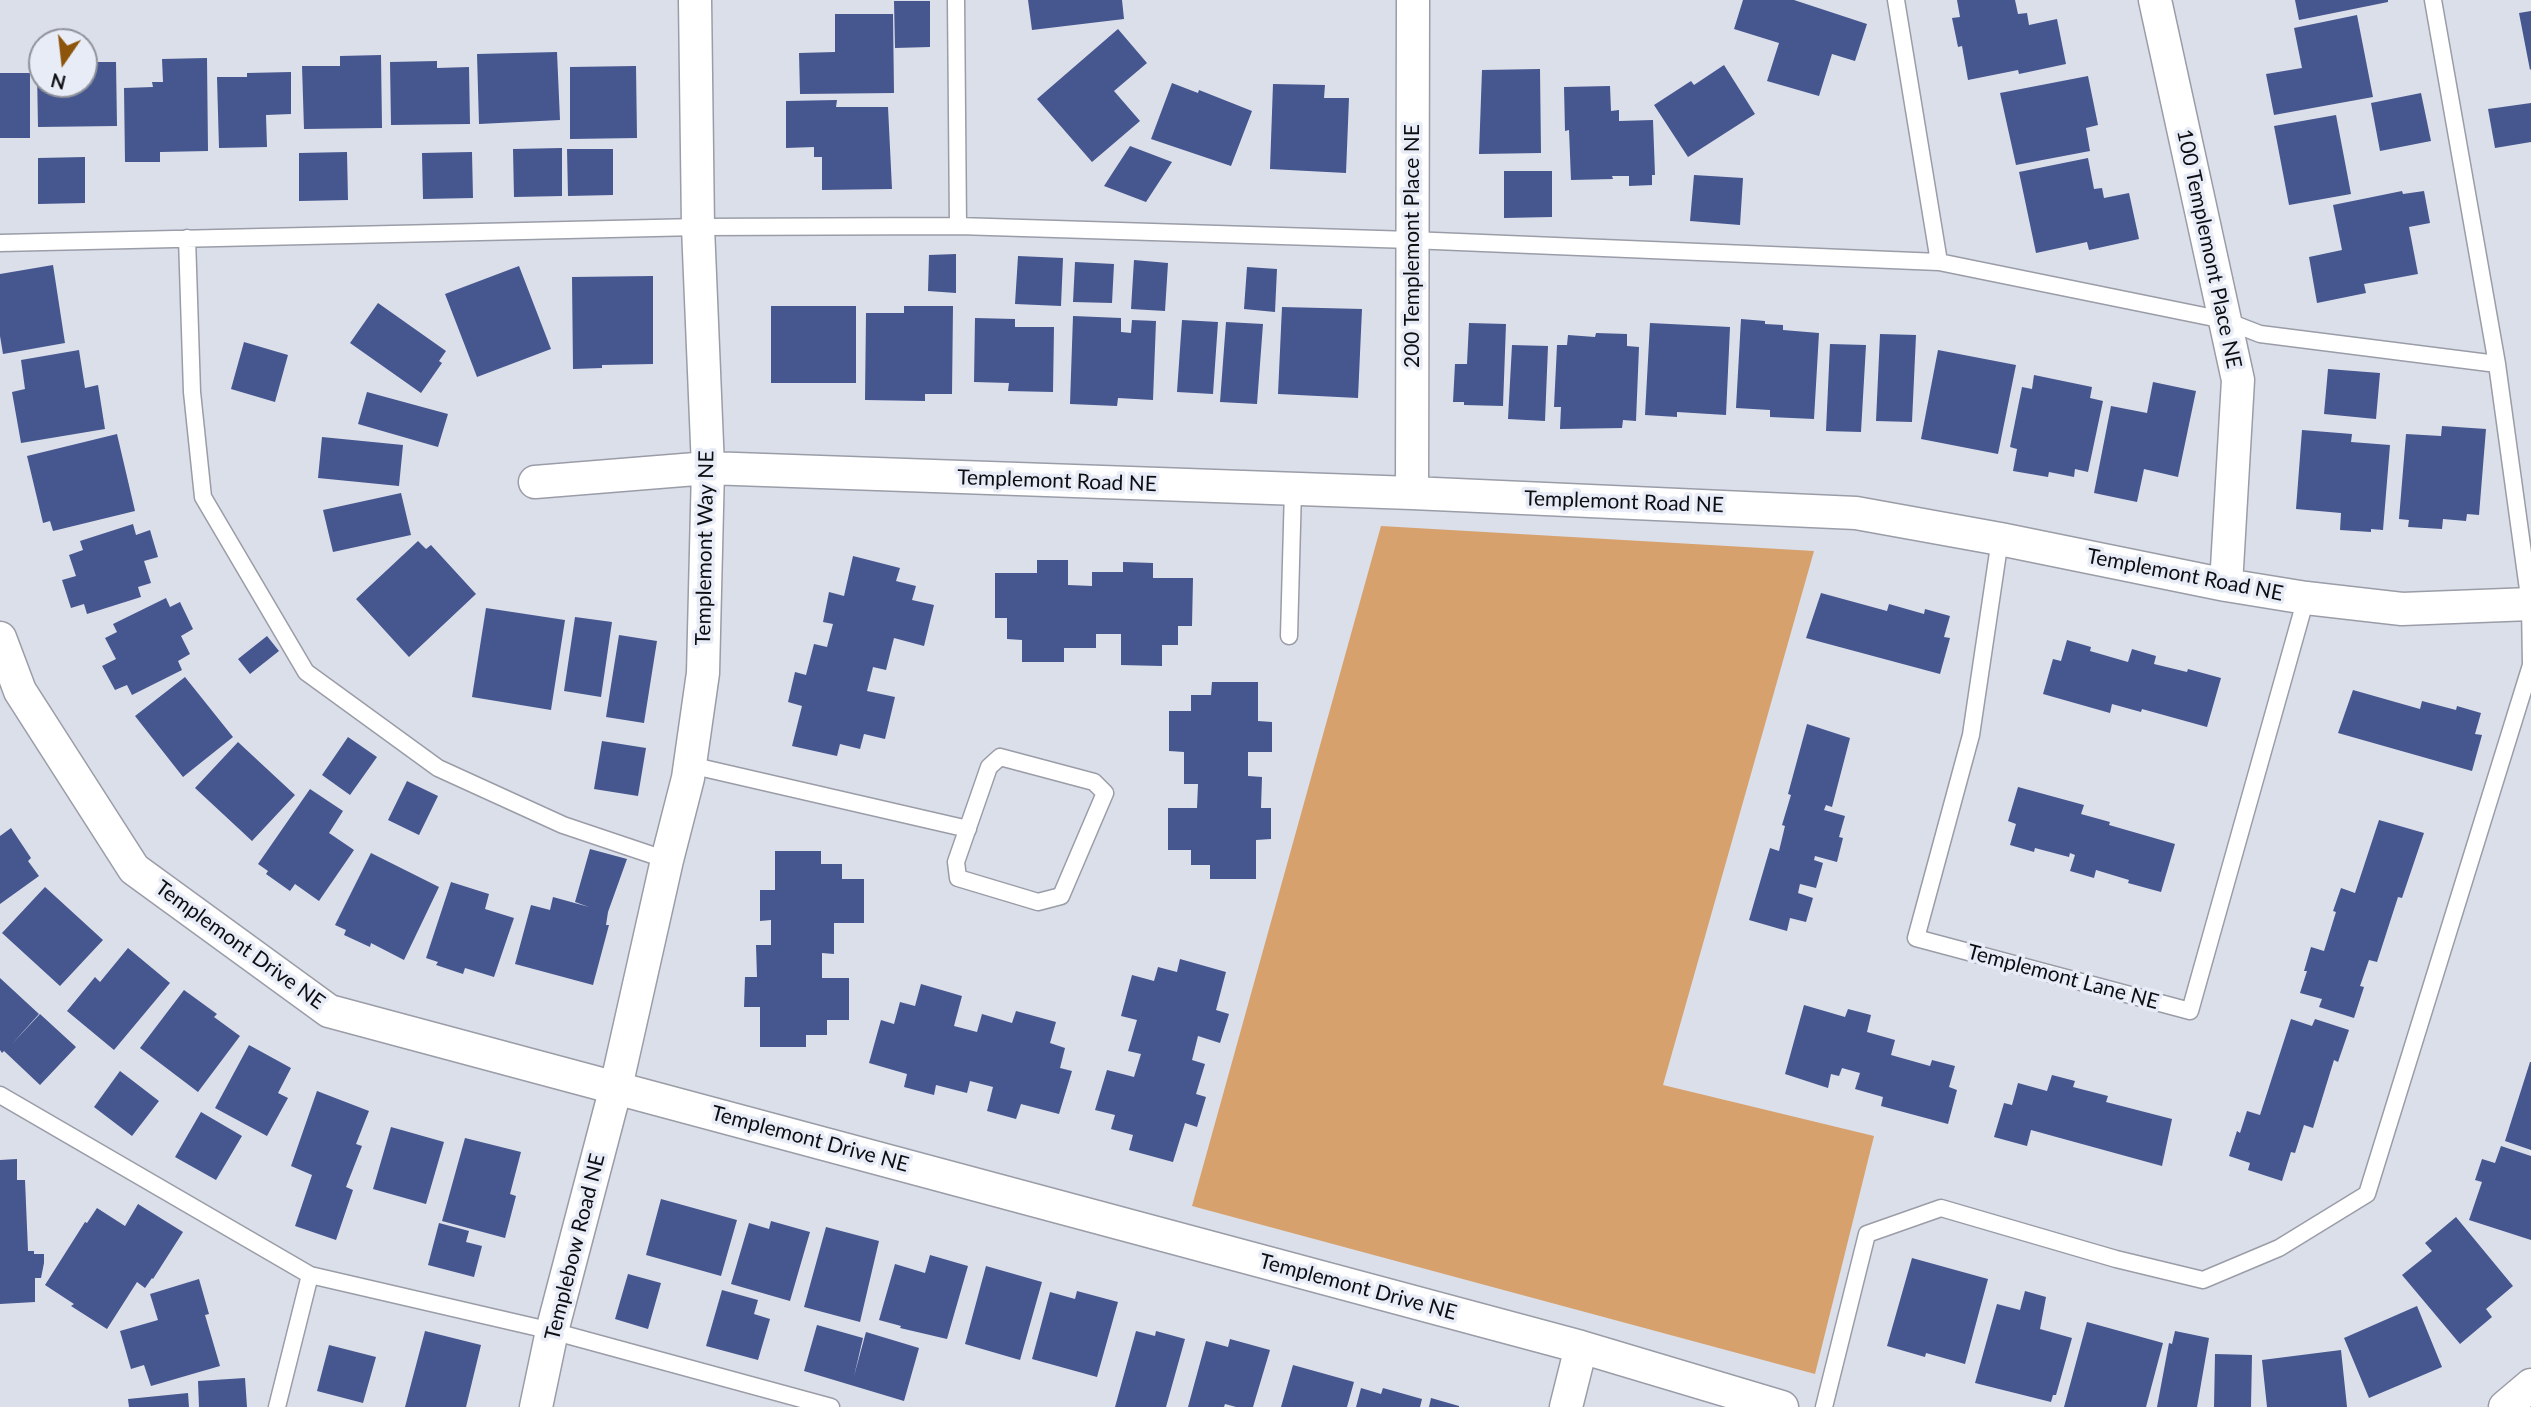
<!DOCTYPE html>
<style>
body{margin:0}
#map{position:relative;width:2531px;height:1407px;overflow:hidden;background:#dbdfea;font-family:Lato,sans-serif}
canvas{display:block}
.north{position:absolute;left:28px;top:28px;width:70px;height:70px;box-sizing:border-box;background:#e8ecf7;border:2px solid #90939b;border-radius:50%;rotate:194deg;font-size:19px;font-weight:700;line-height:28px;text-align:center;color:#0d0e12}
.north::after{content:'';display:block;margin:auto;width:24px;height:32px;background:#8d550b;clip-path:polygon(50% 0,100% 100%,50% 72%,0 100%)}
</style>
<div id="map">
<canvas width="2531" height="1407"></canvas>
<div class="north">N</div>
</div>
<script>
const ctx = document.querySelector('canvas').getContext('2d');
ctx.lineJoin = 'round';
function fill(path, color) { ctx.fillStyle = color; ctx.fill(path, 'evenodd'); }
const poly = rows => new Path2D(rows.map(r => 'M' + r).join(''));
function strokePath(path, color, width, dash) { ctx.strokeStyle = color; ctx.lineWidth = width; ctx.lineCap = dash ? 'butt' : 'round'; ctx.setLineDash(dash || []); ctx.stroke(path); }
function label(font, color, halo, rows, align = 'center') {
  ctx.font = font + ' Lato,sans-serif'; ctx.lineWidth = 7; ctx.setLineDash([]); ctx.textBaseline = 'middle'; ctx.strokeStyle = halo; ctx.fillStyle = color; for (const [text, x, y, turn = 0] of rows) {
    ctx.save(); ctx.translate(x, y); ctx.rotate((+turn || 0) * Math.PI / 180); ctx.textAlign = isNaN(turn) ? turn : align; if (halo) ctx.strokeText(text, 0, 0); ctx.fillText(text, 0, 0); ctx.restore();
  }
}
const green = poly([
 [1381,526,1814,551,1663,1085,1874,1136,1815,1374,1192,1206]
]);
const building = poly([
 [1028,0,1122,0,1124,19,1032,30],
 [1743,0,1794,0,1867,24,1855,61,1832,54,1819,96,1767,81,1779,43,1734,29],
 [1957,0,2015,0,2018,14,2027,13,2029,25,2057,19,2066,64,2019,74,2018,70,1968,80,1962,46,1958,47,1952,18,1960,17],
 [2295,0,2388,0,2388,2,2299,20],
 [894,1,930,1,930,47,895,48],
 [2531,11,2531,69,2530,70,2519,13],
 [835,14,893,14,894,93,800,94,799,53,835,52],
 [2357,15,2373,97,2274,115,2266,74,2302,68,2294,28],
 [1118,29,1147,63,1114,91,1140,121,1092,162,1037,99],
 [557,52,560,120,479,124,477,54],
 [381,55,382,128,304,129,302,66,340,66,340,56],
 [207,58,208,151,160,152,160,162,125,162,124,88,153,87,152,82,163,82,162,59],
 [437,61,437,68,469,67,470,124,391,125,390,62],
 [84,62,116,62,117,126,38,127,37,71,42,71,42,84,84,84],
 [1724,65,1755,114,1688,157,1654,105,1691,81,1694,85],
 [636,66,637,138,570,139,570,67],
 [1540,69,1541,153,1479,154,1482,70],
 [291,72,291,114,266,115,267,147,219,148,217,77,247,77,247,73],
 [0,73,30,73,30,138,0,138],
 [2088,76,2098,125,2086,128,2090,151,2016,165,2000,93],
 [1172,83,1198,93,1199,90,1252,111,1231,166,1151,139],
 [1273,84,1325,85,1324,98,1349,98,1346,173,1270,169],
 [1610,86,1611,111,1619,110,1619,121,1653,120,1655,175,1652,175,1652,185,1629,186,1629,176,1612,176,1613,179,1571,180,1569,130,1565,131,1564,87],
 [2421,93,2431,141,2380,151,2371,103],
 [837,100,836,107,888,107,892,189,822,190,822,157,814,157,814,147,786,148,786,101],
 [2531,103,2531,142,2495,148,2488,109],
 [2336,115,2351,194,2289,205,2274,126],
 [1130,146,1172,162,1146,202,1104,186],
 [562,148,562,196,514,197,513,149],
 [567,149,613,149,613,195,568,196],
 [347,152,348,200,299,201,299,153],
 [472,152,473,198,423,199,422,153],
 [85,157,85,203,38,204,38,158],
 [2088,158,2094,189,2102,188,2104,198,2129,193,2139,239,2089,250,2087,242,2036,253,2019,172],
 [1504,171,1552,171,1552,217,1504,218],
 [1694,175,1743,178,1740,225,1690,221],
 [2402,191,2403,194,2424,191,2430,223,2409,227,2418,274,2364,284,2366,293,2317,303,2309,257,2342,250,2333,205],
 [956,254,956,293,928,291,929,255],
 [1018,256,1063,258,1061,306,1015,304],
 [1134,260,1168,263,1165,311,1131,309],
 [1075,262,1114,264,1112,303,1073,302],
 [53,265,65,343,3,354,0,336,0,274],
 [519,266,551,349,477,377,445,294],
 [1247,267,1277,269,1275,312,1244,309],
 [653,276,653,364,602,365,602,368,573,369,572,277],
 [378,303,446,351,439,361,442,363,421,393,350,343],
 [771,306,856,306,856,383,771,383],
 [904,306,953,306,952,394,925,394,925,401,865,400,866,313,904,313],
 [1282,307,1362,309,1358,398,1278,394],
 [1073,316,1121,318,1121,332,1131,333,1132,320,1156,321,1153,400,1118,398,1117,406,1070,404],
 [975,318,1015,319,1015,327,1054,327,1053,392,1008,391,1009,383,974,382],
 [1741,319,1765,321,1765,324,1783,325,1783,330,1819,333,1814,419,1770,417,1770,410,1736,408],
 [1182,320,1218,322,1213,394,1177,392],
 [1226,322,1263,324,1257,404,1220,402],
 [1469,323,1506,324,1503,406,1464,405,1464,402,1453,402,1455,364,1467,364],
 [1650,323,1730,327,1726,415,1677,412,1677,417,1645,415],
 [1596,333,1627,334,1627,346,1639,347,1636,421,1623,420,1622,428,1560,429,1561,407,1554,407,1557,345,1567,345,1568,335,1595,337],
 [1880,334,1916,335,1912,422,1876,421],
 [244,342,288,355,275,402,231,389],
 [1830,344,1866,345,1861,432,1826,431],
 [1512,345,1548,346,1545,421,1508,419],
 [79,350,85,388,98,385,105,429,21,443,12,392,25,389,21,360],
 [1938,350,2016,365,1998,454,1921,439],
 [2328,369,2380,373,2376,419,2324,414],
 [2034,375,2092,387,2090,398,2103,401,2088,472,2075,469,2074,477,2049,472,2048,477,2013,471,2017,449,2010,447,2022,387,2032,389],
 [2153,382,2196,391,2178,477,2144,469,2137,502,2094,493,2111,406,2147,413],
 [367,392,448,414,438,447,358,424],
 [2442,426,2486,429,2479,515,2467,514,2466,521,2443,519,2442,529,2408,527,2409,520,2399,519,2406,434,2441,436],
 [2302,430,2352,434,2351,442,2390,445,2383,530,2371,529,2371,532,2340,530,2341,513,2296,509],
 [117,434,135,511,53,531,50,521,43,523,27,456],
 [322,437,403,445,399,486,318,478],
 [401,493,411,535,333,552,323,510],
 [133,524,136,535,150,530,158,557,144,561,151,583,138,587,141,597,87,614,84,604,71,608,62,580,76,576,69,555,83,550,80,541],
 [418,541,426,549,431,545,476,594,409,657,356,599],
 [853,556,900,568,896,581,916,586,912,600,934,605,924,646,894,638,886,670,873,667,867,691,895,697,885,739,864,734,860,749,840,744,837,756,792,746,802,706,788,702,795,672,806,675,814,644,827,647,833,624,823,622,829,592,844,596],
 [1037,560,1068,560,1068,585,1092,586,1092,572,1123,572,1123,562,1153,563,1153,578,1193,578,1192,626,1178,626,1178,645,1162,645,1162,666,1121,665,1121,634,1096,634,1096,648,1064,648,1064,662,1022,662,1022,640,1007,639,1007,618,995,618,995,573,1037,573],
 [1821,593,1887,611,1889,604,1924,614,1925,609,1950,616,1944,637,1950,638,1940,674,1806,638],
 [166,598,170,607,180,602,193,629,181,636,190,654,178,661,182,670,132,695,127,685,115,690,102,666,116,659,105,638,117,632,113,624],
 [486,608,565,620,551,710,472,697],
 [575,617,612,622,601,697,564,691],
 [619,635,657,641,644,723,606,717],
 [267,636,279,651,250,674,238,659],
 [2067,640,2091,647,2090,651,2128,662,2132,649,2156,656,2154,664,2187,672,2188,669,2221,678,2207,727,2142,709,2141,712,2112,704,2110,713,2043,694,2053,659,2061,661],
 [185,677,233,737,183,777,135,716],
 [1212,682,1258,682,1258,721,1272,722,1272,752,1248,752,1248,776,1262,777,1261,808,1271,808,1271,839,1256,840,1256,879,1210,879,1210,865,1191,865,1191,850,1168,850,1168,808,1197,808,1198,784,1184,784,1184,752,1169,751,1169,711,1191,711,1191,695,1211,695],
 [2353,690,2420,709,2422,701,2456,710,2457,706,2481,713,2475,734,2482,735,2472,771,2338,733],
 [1807,724,1850,738,1832,807,1826,805,1824,810,1845,816,1839,837,1843,838,1837,862,1815,856,1814,860,1823,863,1816,888,1800,884,1798,893,1813,898,1806,922,1790,918,1787,931,1749,920,1770,848,1779,851,1785,826,1782,825,1791,795,1788,794],
 [348,737,377,757,350,795,322,775],
 [602,741,646,748,638,796,594,789],
 [238,742,295,795,252,841,195,788],
 [407,781,438,796,419,835,388,820],
 [2018,787,2084,805,2081,814,2110,822,2109,825,2175,844,2161,892,2128,883,2129,880,2096,870,2094,878,2070,871,2075,855,2070,853,2069,857,2035,848,2034,852,2010,845,2016,824,2008,821],
 [310,789,343,811,329,833,354,850,319,901,295,884,290,891,266,874,268,871,258,864],
 [2379,820,2424,833,2402,898,2398,897,2377,962,2369,960,2360,986,2364,987,2354,1018,2319,1007,2322,999,2300,993,2307,971,2304,971,2311,947,2324,951,2336,912,2333,911,2341,888,2355,893],
 [11,828,31,858,28,861,39,876,0,904,0,836],
 [590,849,627,859,608,912,606,925,609,925,593,985,515,964,531,905,550,910,553,897,589,907,575,902],
 [775,851,821,851,821,864,842,864,842,879,864,879,864,923,834,923,834,954,822,953,822,978,849,978,849,1020,827,1020,827,1035,806,1035,806,1047,760,1047,760,1007,744,1007,745,977,757,977,756,945,771,945,771,920,760,921,760,890,775,890],
 [371,853,439,887,404,960,371,943,370,947,344,935,346,930,335,925],
 [451,882,489,894,485,909,514,918,494,977,465,968,463,974,436,965,438,962,426,958],
 [45,887,103,940,60,986,2,933],
 [128,948,170,983,114,1050,67,1011,95,977,100,982],
 [1180,959,1226,972,1216,1010,1229,1014,1220,1043,1198,1036,1192,1060,1205,1064,1196,1094,1206,1097,1197,1127,1185,1123,1173,1162,1129,1150,1133,1135,1111,1129,1115,1115,1095,1110,1107,1070,1134,1077,1141,1054,1128,1051,1137,1020,1121,1016,1132,975,1154,981,1158,967,1177,972],
 [0,978,39,1014,11,1045,40,1014,76,1047,40,1085,4,1051,2,1053,0,1050],
 [921,984,962,996,954,1026,977,1032,982,1014,1012,1023,1016,1011,1056,1022,1050,1043,1065,1048,1060,1068,1072,1071,1059,1114,1021,1104,1016,1119,987,1111,993,1087,970,1081,967,1093,936,1085,934,1095,904,1087,907,1074,869,1063,881,1020,894,1024,900,1002,915,1006],
 [184,990,217,1014,214,1017,240,1036,198,1092,140,1048],
 [1804,1005,1845,1017,1848,1009,1871,1015,1867,1032,1895,1040,1891,1055,1930,1066,1932,1060,1955,1066,1949,1087,1957,1090,1948,1124,1881,1106,1883,1097,1855,1089,1860,1073,1842,1068,1839,1076,1831,1074,1828,1088,1785,1074],
 [2291,1019,2312,1026,2315,1019,2349,1030,2338,1062,2334,1060,2313,1128,2304,1125,2295,1153,2291,1152,2282,1181,2248,1170,2250,1163,2229,1156,2237,1131,2240,1133,2247,1111,2260,1115],
 [249,1045,291,1068,278,1093,288,1098,267,1136,215,1108],
 [2530,1062,2531,1062,2531,1150,2505,1141],
 [120,1071,159,1101,132,1136,94,1107],
 [2052,1075,2075,1081,2073,1087,2108,1096,2106,1102,2172,1119,2162,1166,2031,1130,2027,1146,1994,1137,2004,1103,2012,1105,2018,1083,2047,1091],
 [317,1091,369,1111,356,1144,362,1146,346,1187,353,1190,336,1240,295,1226,312,1175,291,1166],
 [201,1112,242,1136,216,1180,175,1157],
 [391,1127,444,1142,426,1204,373,1189],
 [465,1138,521,1152,510,1194,516,1196,505,1238,442,1221],
 [2501,1146,2531,1156,2531,1240,2469,1220,2482,1182,2475,1180,2482,1159,2495,1163],
 [17,1159,17,1180,25,1180,28,1251,34,1251,34,1254,44,1254,44,1263,41,1278,35,1278,35,1302,0,1304,0,1160],
 [661,1199,737,1220,721,1276,646,1255],
 [138,1204,183,1232,153,1279,152,1278,145,1288,137,1282,107,1329,71,1306,74,1304,45,1285,85,1222,87,1223,97,1208,125,1226],
 [2456,1217,2513,1286,2486,1309,2492,1317,2460,1344,2402,1275,2432,1251,2425,1243],
 [771,1221,810,1232,790,1301,731,1284,749,1223,769,1229],
 [439,1223,469,1231,466,1242,482,1246,474,1277,428,1265],
 [826,1227,879,1241,860,1322,804,1307],
 [930,1255,968,1266,947,1339,900,1328,901,1326,879,1320,895,1264,925,1273],
 [1912,1258,1988,1279,1965,1364,1926,1353,1925,1357,1887,1346],
 [986,1266,1042,1282,1020,1360,965,1344],
 [628,1274,661,1283,648,1329,615,1319],
 [199,1279,209,1314,205,1315,220,1366,151,1386,144,1365,131,1369,120,1331,158,1320,150,1294],
 [722,1290,758,1300,754,1314,770,1319,758,1360,706,1346],
 [1077,1291,1118,1302,1097,1377,1032,1359,1050,1292,1075,1299],
 [2025,1291,2046,1297,2040,1329,2072,1338,2056,1395,2053,1395,2051,1402,1975,1383,1997,1304,2020,1310],
 [2417,1306,2442,1367,2369,1398,2344,1338],
 [2087,1322,2163,1343,2146,1407,2064,1407],
 [817,1325,863,1338,854,1376,866,1332,919,1348,904,1401,804,1371],
 [425,1331,481,1345,466,1407,405,1407],
 [1136,1331,1155,1336,1156,1331,1185,1339,1166,1407,1115,1407],
 [2175,1331,2209,1338,2197,1407,2157,1407,2169,1343,2172,1344],
 [1230,1339,1270,1350,1253,1407,1236,1407,1225,1404,1224,1407,1188,1407,1206,1341,1228,1347],
 [329,1345,376,1357,363,1403,317,1391],
 [2341,1350,2347,1407,2267,1407,2262,1360],
 [2215,1354,2252,1355,2251,1407,2214,1407],
 [1293,1365,1354,1382,1347,1407,1281,1407],
 [245,1378,247,1407,199,1407,198,1381],
 [1361,1388,1381,1394,1383,1388,1422,1399,1420,1407,1356,1407],
 [188,1393,189,1407,129,1407,128,1399],
 [1431,1398,1459,1406,1459,1407,1429,1407]
]);
const lane = poly([
 [956,0,958,226],
 [1896,0,1939,262],
 [187,238,192,392,203,497,306,672,438,768,563,825,667,860],
 [0,243,698,227,958,226,1411,240,1939,262,2224,320,2260,334,2497,364],
 [2000,539,1971,735,1916,938,2190,1011,2306,598],
 [1289,636,1293,489],
 [1000,757,1094,782,1105,793,1061,896,1038,902,958,878,956,862,989,767,1000,757],
 [690,765,968,829],
 [0,1095,310,1275,552,1331,831,1407],
 [277,1407,310,1275],
 [1824,1407,1867,1234,1941,1208,2116,1259,2203,1280,2279,1248,2367,1194,2531,665,2530,604,2497,364,2433,0]
]);
const street = poly([
 [2155,0,2238,380,2226,585],
 [535,482,708,468,1412,493,1856,513,2000,539,2226,585,2306,598,2402,609,2531,604],
 [1412,493,1413,0],
 [0,638,20,691,134,869,329,1011,1581,1347,1782,1407],
 [536,1407,552,1331,616,1087,667,860,688,778,703,673,708,468,698,227,695,0],
 [1566,1407,1581,1347],
 [2505,1407,2531,1385]
]);
const streetNames = [
 ["200 Templemont Place NE",1412,246,-90],
 ["100 Templemont Place NE",2209,249,78],
 ["Templemont Road NE",1057,481,2],
 ["Templemont Road NE",1624,502,2],
 ["Templemont Way NE",705,548,-89],
 ["Templemont Road NE",2185,575,11],
 ["Templemont Drive NE",240,945,36],
 ["Templemont Lane NE",2063,977,15],
 ["Templemont Drive NE",810,1139,15],
 ["Templebow Road NE",575,1247,-76],
 ["Templemont Drive NE",1358,1287,15]
];
fill(green, '#d6a16c');
fill(building, '#46568f');
strokePath(lane, '#9a9da7', 19);
strokePath(street, '#9a9da7', 35);
strokePath(lane, '#fff', 16);
strokePath(street, '#fff', 32);
label('21px', '#0d0e12', '#e8ecf7', streetNames);
</script>
